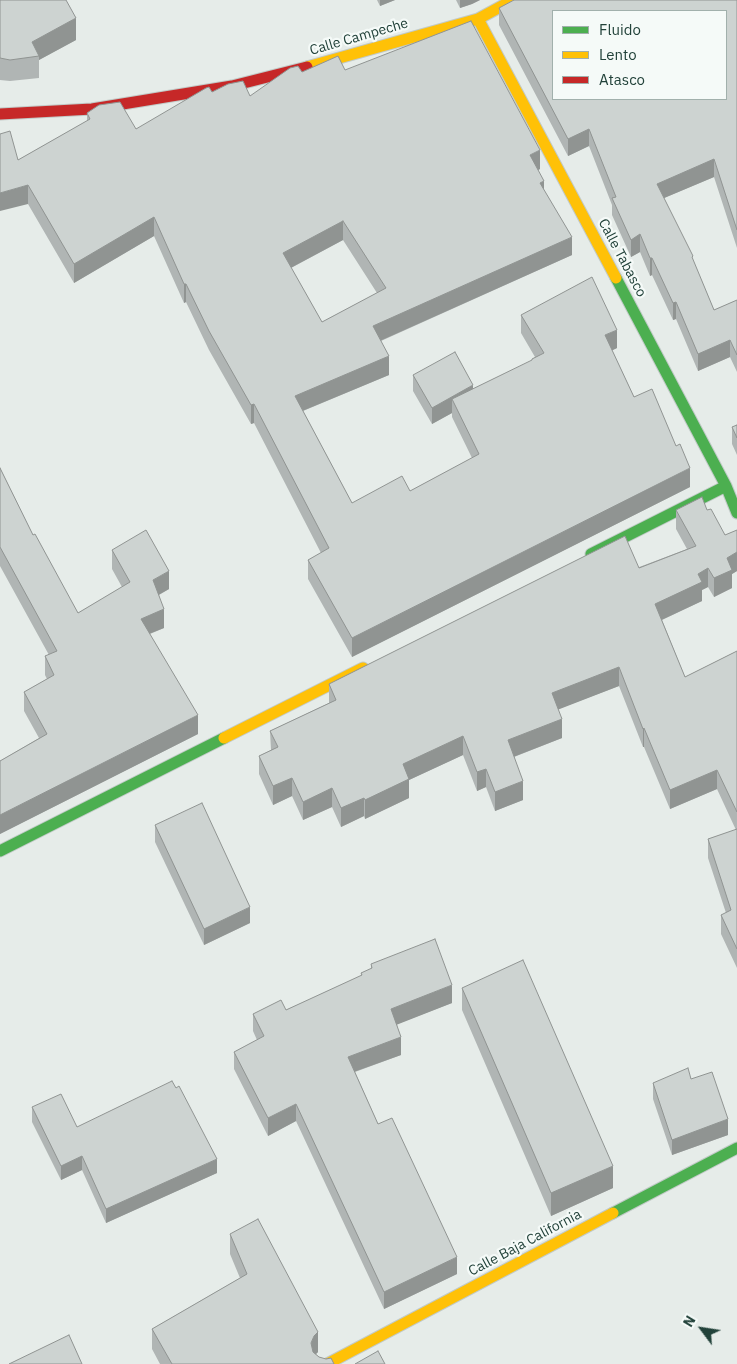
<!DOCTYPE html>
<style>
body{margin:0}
#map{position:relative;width:737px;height:1364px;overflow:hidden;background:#e6ece9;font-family:"IBM Plex Sans",sans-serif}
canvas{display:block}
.legend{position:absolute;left:552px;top:10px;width:175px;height:90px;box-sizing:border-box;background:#f5faf8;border:1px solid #a1b0ac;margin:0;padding:6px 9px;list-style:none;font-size:15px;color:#22423a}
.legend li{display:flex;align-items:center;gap:10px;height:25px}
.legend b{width:25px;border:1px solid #a1b0ac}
.north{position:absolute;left:677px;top:1304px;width:50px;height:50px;-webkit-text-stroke:4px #f5faf8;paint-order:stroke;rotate:301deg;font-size:14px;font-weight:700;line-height:20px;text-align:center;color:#22423a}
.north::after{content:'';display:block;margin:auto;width:18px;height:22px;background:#22423a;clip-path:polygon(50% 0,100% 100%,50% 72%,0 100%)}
</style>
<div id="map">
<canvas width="737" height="1364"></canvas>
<ul class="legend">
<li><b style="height:6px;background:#4caf50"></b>Fluido</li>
<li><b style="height:6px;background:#ffc107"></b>Lento</li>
<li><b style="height:6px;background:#c62828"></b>Atasco</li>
</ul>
<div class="north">N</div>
</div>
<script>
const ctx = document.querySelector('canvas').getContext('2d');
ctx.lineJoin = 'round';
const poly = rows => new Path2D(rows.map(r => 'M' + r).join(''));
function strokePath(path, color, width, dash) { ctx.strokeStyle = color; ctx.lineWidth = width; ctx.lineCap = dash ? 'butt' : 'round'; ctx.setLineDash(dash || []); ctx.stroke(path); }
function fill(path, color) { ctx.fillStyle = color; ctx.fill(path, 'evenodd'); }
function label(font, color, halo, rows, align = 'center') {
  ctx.font = font + ' "IBM Plex Sans",sans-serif'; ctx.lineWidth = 4.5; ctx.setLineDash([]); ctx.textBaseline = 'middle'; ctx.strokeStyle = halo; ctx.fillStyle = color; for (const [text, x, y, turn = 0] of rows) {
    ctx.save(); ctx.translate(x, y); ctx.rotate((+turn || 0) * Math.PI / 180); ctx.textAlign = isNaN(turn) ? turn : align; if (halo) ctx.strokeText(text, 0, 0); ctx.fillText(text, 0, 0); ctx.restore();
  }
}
const fast = poly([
 [616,278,726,486,737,513],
 [591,554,726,486],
 [0,851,224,738],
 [613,1213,737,1148]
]);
const slow = poly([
 [478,19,616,278],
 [307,67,478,19,513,0],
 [224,738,363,668],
 [327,1364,613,1213]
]);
const jam = poly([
 [0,114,92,109,232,86,307,67]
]);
const wall = poly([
 [0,0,67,2,76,40,39,60,39,78,10,81,0,80],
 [377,0,395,0,380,6],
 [456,0,480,0,472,4,460,8],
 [737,0,737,248,714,177,664,198,693,260,714,310,737,300,737,372,730,357,698,371,676,319,673,320,652,275,650,276,640,252,631,257,612,215,612,205,589,146,568,156,499,25,499,8],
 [345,70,540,169,538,170,544,190,572,255,381,341,389,375,303,411,352,503,410,491,472,458,452,417,452,413,432,424,413,391,413,375,473,389,532,361,532,359,535,357,521,333,521,315,617,348,612,350,634,397,690,487,352,657,308,579,308,560,321,553,254,423,251,424,209,350,186,302,184,303,154,236,74,283,28,204,18,160,87,121,87,113,136,129,212,92,250,96,302,72],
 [343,240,377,293,322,322,291,268],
 [737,425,737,455,732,444,732,427],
 [0,468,33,535,78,613,122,587,112,569,112,550,169,589,159,595,164,628,150,634,198,734,0,834,0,761,39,738,24,711,24,692,47,679,45,675,45,656,49,655,0,566],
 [676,510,707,510,725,535,737,530,737,571,732,574,732,588,714,597,708,587,702,590,702,601,662,620,685,677,737,651,737,968,721,934,721,915,726,913,708,858,708,839,736,830,717,789,670,809,644,747,643,747,619,686,558,709,562,738,514,757,523,800,495,811,486,787,477,791,463,755,409,780,409,798,365,819,364,816,341,827,332,807,303,820,292,796,273,805,259,774,259,756,271,750,270,731,329,703,329,684,687,549,676,529],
 [155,825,250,923,204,945,155,842],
 [371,964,452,1003,397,1024,401,1055,355,1072,378,1124,457,1274,384,1309,296,1121,268,1136,234,1069,234,1052,257,1040,253,1031,253,1014,286,1010,361,976,361,973,371,969],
 [462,988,613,1188,551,1216,462,1010],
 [691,1079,728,1135,672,1155,653,1099,653,1083],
 [32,1107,77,1127,217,1173,106,1223,82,1170,61,1180,32,1122],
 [230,1234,318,1352,316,1354,319,1357,334,1364,160,1364,152,1349,152,1329,240,1278,230,1254]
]);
const shadedWall = poly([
 [380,0,395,0,380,6],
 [460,0,480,0,472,4,460,8],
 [76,18,76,40,39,60,39,56,32,42],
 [589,129,589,146,568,156,568,139],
 [540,150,540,169,530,174,530,155],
 [714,159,714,177,657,201,657,184],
 [544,181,544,200,540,183],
 [28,185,28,204,0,211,0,193],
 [154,217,154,236,74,283,74,264],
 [343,221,343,240,283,272,283,253],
 [640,234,640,252,631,257,631,240],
 [572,237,572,255,373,344,373,326],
 [650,258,652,258,652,275,650,276],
 [184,284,186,284,186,302,184,303],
 [676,302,676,319,673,320,673,303],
 [617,330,617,348,605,354,605,335],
 [730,340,730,357,698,371,698,354],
 [389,356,389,375,295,414,295,396],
 [473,385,473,401,452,399,452,413,432,424,432,408],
 [254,404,254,423,251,424,251,405],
 [690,468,690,487,352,657,352,638],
 [737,552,737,571,732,574,732,588,714,597,714,578,727,558],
 [708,568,708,587,702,590,702,601,655,623,655,604,698,574],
 [169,571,169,589,153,598,153,580],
 [164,609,164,628,141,637,141,619],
 [619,667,619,686,552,712,552,693],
 [198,715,198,734,0,834,0,815],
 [562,719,562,738,508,759,508,740],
 [644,728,644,747,643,747,643,729],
 [463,736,463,755,409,780,409,798,365,819,365,800,403,764],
 [486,769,486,787,477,791,477,772],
 [717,770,717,789,670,809,670,790],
 [292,778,292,796,273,805,273,786],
 [523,781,523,800,495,811,495,792],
 [332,788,332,807,303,820,303,802],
 [364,798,364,816,341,827,341,808],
 [250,907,250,923,204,945,204,929],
 [452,985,452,1003,391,1027,391,1009],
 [401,1037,401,1055,348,1074,348,1057],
 [296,1104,296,1121,268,1136,268,1118],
 [728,1119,728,1135,672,1155,672,1140],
 [82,1156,82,1170,61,1180,61,1166],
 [217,1159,217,1173,106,1223,106,1209],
 [613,1166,613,1188,551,1216,551,1193],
 [457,1257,457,1274,384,1309,384,1292],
 [318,1332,318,1352,314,1356,311,1343,314,1336]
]);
const building = poly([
 [0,0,66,0,76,18,32,42,39,56,10,60,0,58,0,0],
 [514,0,737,0,737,230,714,159,657,184,693,256,692,257,714,310,737,300,737,355,730,340,698,354,676,302,673,303,652,258,650,258,640,234,631,240,612,198,616,197,589,129,568,139,499,8,514,0],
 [553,11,726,11,726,99,553,99,553,11],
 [471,21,540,150,530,155,544,181,540,183,572,237,373,326,389,356,295,396,352,503,402,476,410,491,479,454,452,399,532,360,532,359,544,353,521,315,592,277,617,330,605,335,634,397,652,389,676,446,680,444,690,468,352,638,308,560,329,548,254,404,251,405,209,331,186,284,184,284,154,217,74,264,28,185,0,193,0,134,10,131,18,160,90,119,87,113,99,105,120,102,136,129,206,88,209,87,212,92,228,84,243,81,250,96,290,68,298,66,302,72,338,56,345,70,471,21],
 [343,221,386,288,322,322,283,253,343,221],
 [455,352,473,385,432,408,413,375,455,352],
 [737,425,737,438,732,427,737,425],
 [0,468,33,535,35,534,78,613,130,582,112,550,146,530,169,571,153,580,164,609,141,619,198,715,0,815,0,761,47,734,24,692,54,675,45,656,57,651,0,547,0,468],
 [702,497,707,510,711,509,725,535,737,530,737,552,727,558,732,570,714,578,708,568,698,574,702,582,655,604,685,677,737,651,737,812,717,770,670,790,644,728,643,729,619,667,552,693,562,719,508,740,523,781,495,792,486,769,477,772,463,736,403,764,409,779,365,800,364,798,341,808,332,788,303,802,292,778,273,786,259,756,278,747,270,731,336,700,329,684,625,536,639,568,696,546,676,510,702,497],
 [202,803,250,907,204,929,155,825,202,803],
 [737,829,737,949,721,915,731,910,708,839,737,829],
 [435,939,452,985,391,1009,401,1037,348,1057,378,1124,392,1118,457,1257,384,1292,296,1104,268,1118,234,1052,264,1036,253,1014,281,1000,286,1010,362,975,361,973,372,968,371,964,435,939],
 [523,960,613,1166,551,1193,462,988,523,960],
 [688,1068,691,1079,712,1072,728,1119,672,1140,653,1083,688,1068],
 [172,1081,176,1088,179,1086,217,1159,106,1209,82,1156,61,1166,32,1107,61,1094,77,1127,172,1081],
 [258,1219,318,1332,314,1336,311,1343,313,1352,319,1357,326,1359,331,1358,334,1364,172,1364,152,1329,247,1274,230,1234,258,1219],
 [69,1335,82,1364,9,1364,69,1335],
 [378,1351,385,1364,355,1364,378,1351]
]);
const streetNames = [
 ["Calle Campeche",359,37,-16],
 ["Calle Tabasco",622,258,62],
 ["Calle Baja California",525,1243,-28]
];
strokePath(fast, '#c1cac7', 13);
strokePath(slow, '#c1cac7', 13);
strokePath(jam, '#c1cac7', 13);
strokePath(fast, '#4caf50', 11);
strokePath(slow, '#ffc107', 11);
strokePath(jam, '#c62828', 11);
fill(wall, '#b0b5b4');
fill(shadedWall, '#909492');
fill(building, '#cdd3d1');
strokePath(building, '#909492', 1);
label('14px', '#22423a', '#f5faf8', streetNames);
</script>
